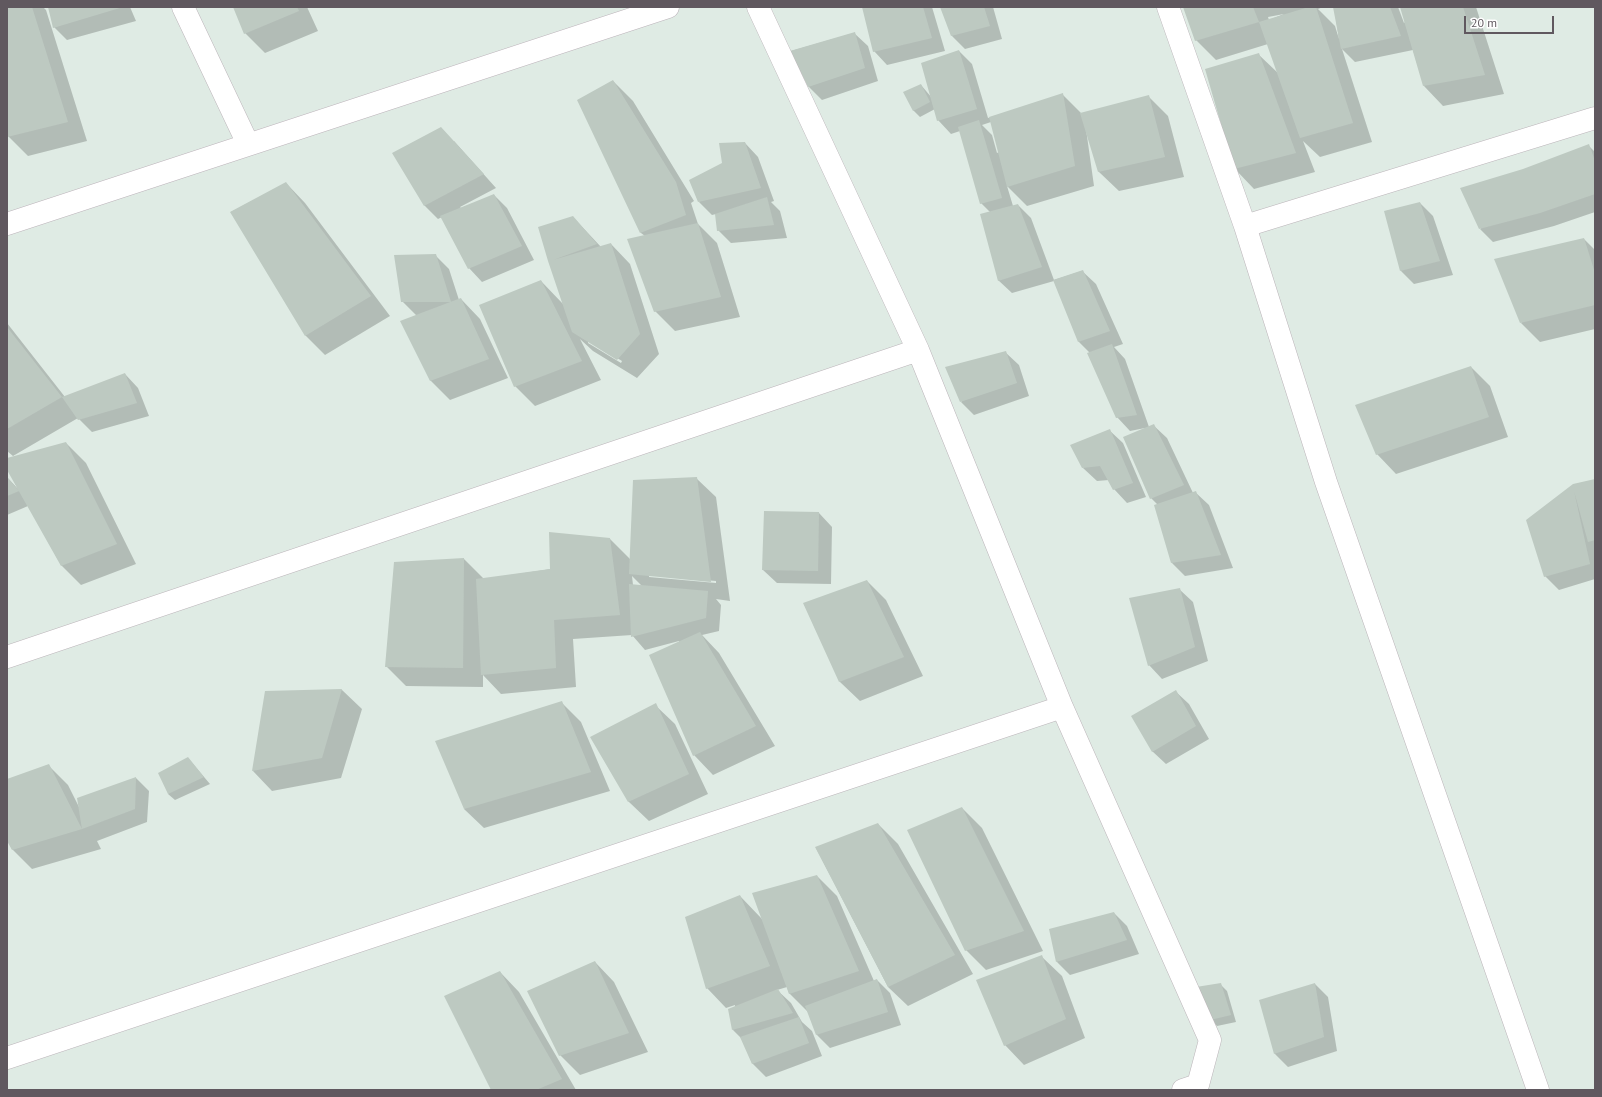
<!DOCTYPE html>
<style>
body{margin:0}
#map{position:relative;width:1602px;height:1097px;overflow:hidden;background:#dfebe4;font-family:"PT Sans",sans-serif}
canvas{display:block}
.frame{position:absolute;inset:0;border:8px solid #60585f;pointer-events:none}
.scale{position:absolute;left:1464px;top:16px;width:90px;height:18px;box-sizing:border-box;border:2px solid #60585f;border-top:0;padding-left:5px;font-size:12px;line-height:14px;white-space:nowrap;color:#60585f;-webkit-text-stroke:3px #fff;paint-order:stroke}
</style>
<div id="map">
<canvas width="1602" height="1097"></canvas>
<div class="frame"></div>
<div class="scale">20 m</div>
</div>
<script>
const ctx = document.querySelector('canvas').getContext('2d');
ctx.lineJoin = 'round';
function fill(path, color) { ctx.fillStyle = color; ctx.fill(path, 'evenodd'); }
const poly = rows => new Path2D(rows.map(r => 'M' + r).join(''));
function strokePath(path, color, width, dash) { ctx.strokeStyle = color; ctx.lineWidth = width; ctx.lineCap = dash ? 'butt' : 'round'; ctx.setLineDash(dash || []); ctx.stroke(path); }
const shadow = poly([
 [7,7,43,7,46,10,87,141,28,156,8,136],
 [49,7,130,7,136,21,67,40,54,27],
 [234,7,307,7,318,31,265,53,245,33],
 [863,7,932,7,945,51,887,65,874,51],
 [941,7,993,7,1002,39,965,49,952,36],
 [1184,7,1323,7,1318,9,1335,26,1339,39,1334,7,1398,7,1404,23,1405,22,1401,7,1476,7,1504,94,1443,106,1424,86,1413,50,1355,62,1342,49,1372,142,1320,157,1303,141,1315,172,1254,189,1235,169,1258,54,1278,73,1268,44,1216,60,1196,40],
 [1284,14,1269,20,1268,17],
 [854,33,868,46,878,81,822,100,809,87,791,51],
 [959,51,972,64,988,118,1063,95,1082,114,1148,96,1168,116,1184,177,1119,191,1099,172,1086,129,1094,186,1027,206,1007,186,1013,206,1018,205,1031,218,1054,280,1082,271,1096,284,1123,344,1114,347,1125,359,1149,427,1153,425,1167,438,1193,493,1195,492,1209,505,1233,568,1185,576,1172,563,1158,505,1151,498,1145,428,1130,431,1117,417,1090,353,1079,342,1054,281,1012,293,998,280,990,212,981,203,960,131,951,134,938,120,935,109,920,117,913,110,921,85,932,98],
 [991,122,999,152,997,153,992,135,982,125],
 [613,81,633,101,694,201,691,203,698,224,717,243,740,317,675,331,655,311,645,236,641,233],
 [454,141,496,188,460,207,461,208,494,195,507,208,534,260,482,282,469,268,442,217,438,219,425,206,393,153],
 [745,143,758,157,774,201,771,202,780,211,787,238,731,243,718,230,716,214,712,215,699,202,723,163],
 [1588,145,1595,152,1595,212,1554,226,1493,242,1480,229],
 [286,183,305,203,390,316,325,355,306,336,231,212],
 [1420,203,1433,216,1453,275,1414,284,1401,271,1386,211],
 [573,217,601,247,611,244,630,264,659,354,637,378,593,351,580,339,601,380,535,406,515,386,541,281,563,304,549,261],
 [588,340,622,361,621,363,588,343],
 [1584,239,1595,250,1595,329,1540,342,1521,323],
 [435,255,449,269,459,300,461,299,480,319,508,378,450,400,430,380,417,316,402,301],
 [7,323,65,397,125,374,138,388,149,416,92,432,78,418,13,456,7,451],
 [1005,352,1019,365,1029,396,974,415,961,402],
 [1471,367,1490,386,1508,437,1396,474,1377,454],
 [1109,430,1123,443,1146,497,1127,503,1114,489,1109,480,1097,481,1083,468],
 [66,443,86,463,136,564,81,585,61,565,28,506,7,515,7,477,18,489,7,468,7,459],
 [696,478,716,497,730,601,716,599,721,605,719,631,702,635,719,653,775,746,713,775,694,755,679,641,645,650,632,635,573,639,576,687,501,694,483,675,483,687,406,686,386,666,464,559,484,579,551,569,610,539,630,559],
 [649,575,716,581,716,583,649,577],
 [632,576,642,586,633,585],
 [1595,480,1595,579,1559,590,1545,576,1573,485],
 [819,513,832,527,831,584,777,583,763,570],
 [867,581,886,600,923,676,860,701,840,682,804,604],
 [1179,589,1193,602,1208,661,1162,679,1149,665],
 [342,690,362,709,341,778,272,791,253,771,266,692],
 [1175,691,1189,704,1209,739,1166,764,1152,751],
 [561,702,581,722,610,791,484,828,464,809],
 [655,705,675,724,708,794,649,821,629,802,592,737],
 [188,758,210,784,175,800,168,794],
 [48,765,68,785,79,807,136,778,149,791,147,822,97,841,101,849,32,869,12,849,7,839,7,780],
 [962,808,982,828,1043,951,986,970,966,950],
 [878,824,898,844,973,974,908,1006,888,987,816,848],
 [817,876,837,896,874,981,877,980,890,993,901,1025,830,1048,817,1035,808,1012,789,993,787,987,777,990,791,1003,802,1022,812,1031,822,1056,766,1077,752,1063,742,1039,733,1030,735,1005,726,1008,707,988,740,896,762,919],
 [1114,913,1127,926,1139,954,1070,975,1057,962,1050,930],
 [1042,957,1062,976,1085,1038,1024,1065,1005,1045],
 [595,962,614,982,648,1052,580,1075,560,1055],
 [500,972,519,992,576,1090,492,1090],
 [1220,984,1227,991,1236,1022,1217,1026,1211,1020],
 [1315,984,1328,997,1337,1051,1288,1067,1275,1054,1260,1001]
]);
const building = poly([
 [7,7,32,7,68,122,7,137],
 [48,7,123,7,53,28],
 [233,7,297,7,299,11,244,34],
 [862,7,923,7,932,38,873,52],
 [940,7,984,7,990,26,951,36],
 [1183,7,1253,7,1259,22,1195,41],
 [1309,7,1316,7,1353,123,1300,138,1259,22],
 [1333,7,1390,7,1401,36,1341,49],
 [1400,7,1463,7,1485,75,1423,86],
 [855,32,865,68,808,87,790,51],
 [959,50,977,109,937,121,921,63],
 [1259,53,1296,153,1234,169,1205,69],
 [613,80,676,182,686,215,640,233,577,100],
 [921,84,930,102,913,111,903,92],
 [1063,93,1075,166,1007,187,989,117],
 [1149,95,1165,157,1098,172,1080,113],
 [979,120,1002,198,980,204,958,127],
 [441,127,484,174,424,206,392,153],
 [745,142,761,188,698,202,689,180,722,163,719,143],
 [1589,144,1595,161,1595,194,1540,213,1479,229,1460,188,1523,169],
 [286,182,371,296,305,336,230,212],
 [494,194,522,246,468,269,440,216],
 [767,197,774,225,717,231,715,214],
 [1420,202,1440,261,1400,271,1384,211],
 [1018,204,1042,267,998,281,980,214],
 [573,216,597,244,553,260,611,243,640,334,617,360,572,332,548,261,538,227],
 [698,223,721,297,654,312,627,239],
 [1584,238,1595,273,1595,305,1520,323,1494,259],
 [436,254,451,302,401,302,394,255],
 [1083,270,1110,331,1078,342,1053,280],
 [541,280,582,361,514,387,479,305],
 [461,298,489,359,430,381,400,321],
 [7,327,62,397,7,429],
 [1112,344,1137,415,1116,418,1087,353],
 [1006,351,1017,383,960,402,945,367],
 [1471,366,1489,417,1376,455,1355,405],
 [125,373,137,403,78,420,62,397],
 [1154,424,1184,485,1150,499,1123,437],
 [1110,429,1133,483,1113,490,1100,466,1082,468,1070,445],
 [66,442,117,544,61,566,7,470,7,458],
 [7,477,19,491,7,496],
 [697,477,711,582,629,574,633,480],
 [1595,479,1595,540,1588,542,1574,491,1590,564,1544,577,1526,520,1573,484],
 [1196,491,1221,555,1171,563,1154,505],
 [764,511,819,512,818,571,762,570],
 [549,532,610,538,620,615,554,620,556,668,481,675,476,579,550,569],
 [464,558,463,668,385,667,394,562],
 [867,580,904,657,839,682,803,603],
 [629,584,708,591,706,618,631,637],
 [1180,588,1195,647,1148,666,1129,598],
 [700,632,756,726,693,756,649,655],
 [342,689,322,758,252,771,265,691],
 [1176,690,1196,726,1152,752,1131,716],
 [562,701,591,772,464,809,435,741],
 [656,703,689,774,628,802,590,737],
 [188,757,204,777,168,794,158,773],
 [49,764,82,829,77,798,136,777,135,809,82,829,12,850,7,841,7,779],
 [962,807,1024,931,965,951,907,830],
 [878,823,955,955,888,987,815,847],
 [817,875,859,971,789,994,752,893],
 [740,895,770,966,706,989,685,917],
 [1114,912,1127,940,1056,962,1049,929],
 [1042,955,1066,1019,1004,1046,976,980],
 [595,961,629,1033,559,1056,527,991],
 [500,971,562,1079,536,1090,491,1090,444,996],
 [877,979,888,1012,816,1035,805,1006],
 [1221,983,1231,1015,1210,1020,1196,987],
 [1315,983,1324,1037,1274,1054,1259,1000],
 [778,989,793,1013,732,1030,728,1009],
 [799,1017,809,1043,752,1064,740,1037]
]);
const street = poly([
 [183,7,248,144],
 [758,7,918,350,1062,707,1210,1040,1198,1085,1183,1090],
 [1168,7,1245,226,1326,482,1538,1090],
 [1245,226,1595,118],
 [7,657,918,350],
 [7,1058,1062,707]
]);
const secondary = poly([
 [7,224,668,7]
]);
fill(shadow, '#0003');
fill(building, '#bdc9c1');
strokePath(street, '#bcb5ba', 23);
strokePath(secondary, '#bcb3ba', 23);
strokePath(street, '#fff', 22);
strokePath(secondary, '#fff', 22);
</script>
